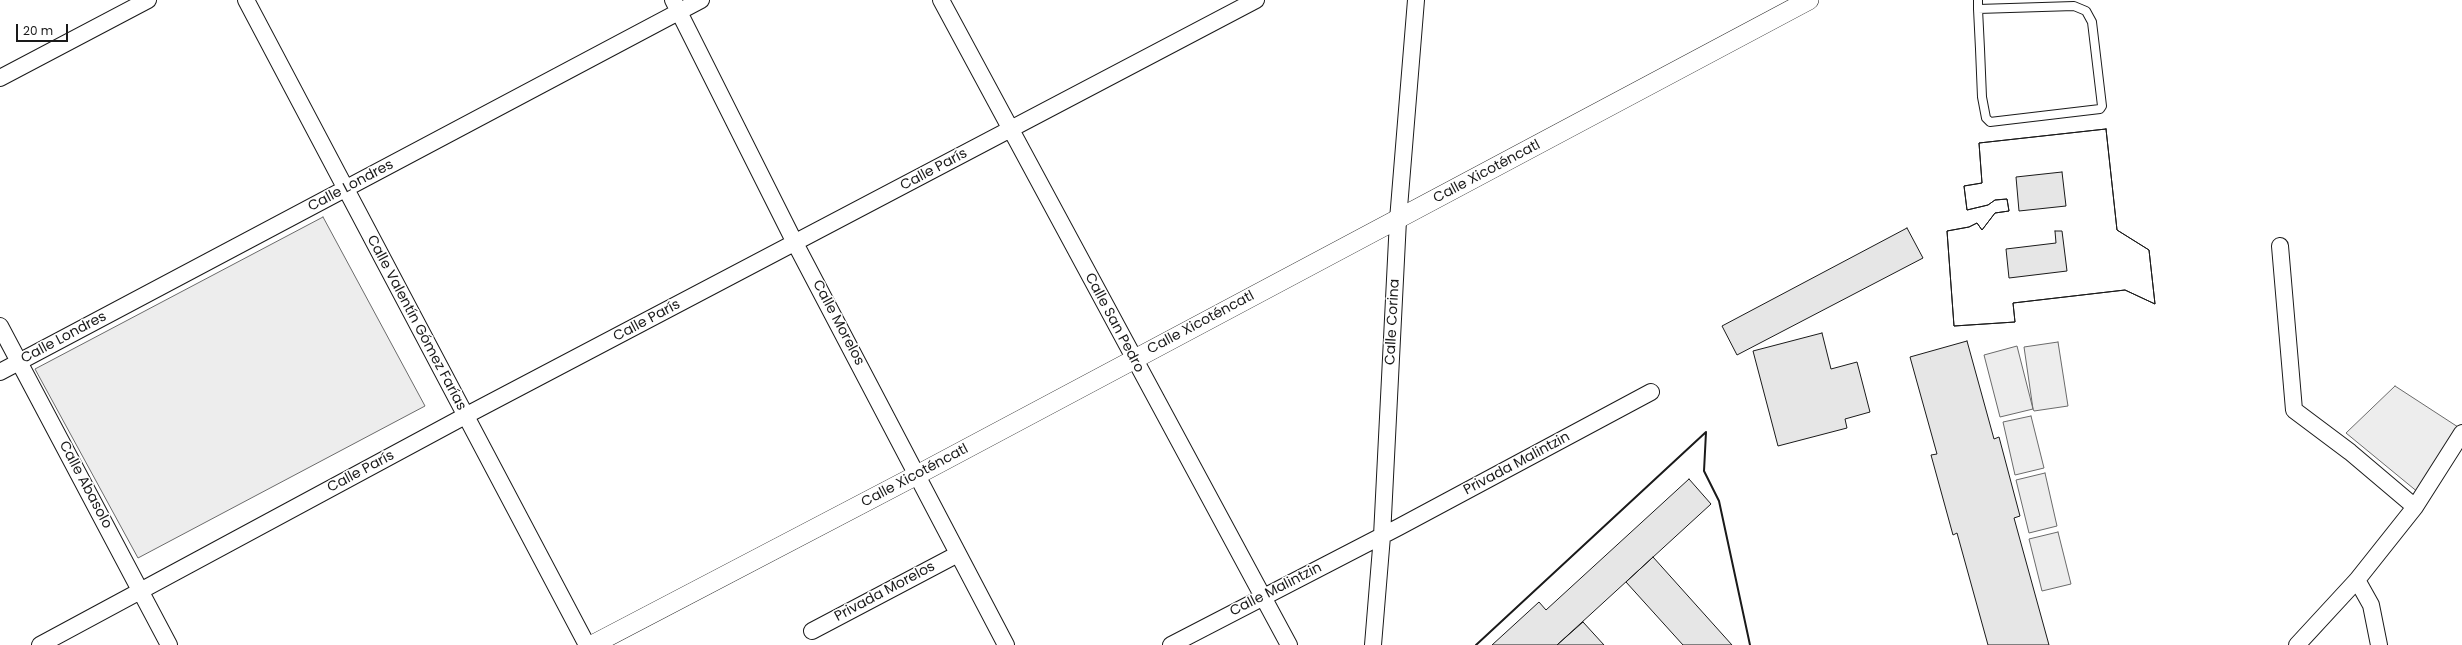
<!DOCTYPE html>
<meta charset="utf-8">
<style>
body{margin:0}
#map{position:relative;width:2462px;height:645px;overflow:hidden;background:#fff;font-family:Poppins,sans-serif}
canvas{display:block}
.scale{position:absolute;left:16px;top:24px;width:52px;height:18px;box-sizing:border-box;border:2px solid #1a1a1a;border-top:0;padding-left:5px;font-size:12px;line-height:14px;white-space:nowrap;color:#1a1a1a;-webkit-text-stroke:3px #fff;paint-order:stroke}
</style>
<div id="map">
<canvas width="2462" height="645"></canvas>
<div class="scale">20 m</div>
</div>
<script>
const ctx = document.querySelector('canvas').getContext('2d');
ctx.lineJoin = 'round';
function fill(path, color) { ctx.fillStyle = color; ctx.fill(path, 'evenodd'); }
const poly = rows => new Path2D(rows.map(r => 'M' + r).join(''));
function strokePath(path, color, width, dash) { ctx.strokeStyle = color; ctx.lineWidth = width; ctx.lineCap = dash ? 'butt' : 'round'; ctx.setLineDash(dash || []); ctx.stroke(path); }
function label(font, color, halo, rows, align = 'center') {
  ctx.font = font + ' Poppins,sans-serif'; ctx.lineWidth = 3; ctx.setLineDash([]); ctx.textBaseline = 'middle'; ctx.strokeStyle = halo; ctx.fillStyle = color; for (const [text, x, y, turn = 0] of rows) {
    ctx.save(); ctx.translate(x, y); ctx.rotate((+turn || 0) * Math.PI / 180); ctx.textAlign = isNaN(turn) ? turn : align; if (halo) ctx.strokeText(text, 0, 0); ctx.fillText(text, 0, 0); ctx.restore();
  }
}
const built = poly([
 [323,217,425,406,138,558,35,369,323,217],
 [2058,342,2068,406,2034,411,2033,409,2000,417,1984,355,2017,346,2033,409,2024,347,2058,342],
 [2395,386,2458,427,2419,493,2346,433,2395,386],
 [2031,416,2044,468,2015,475,2003,422,2031,416],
 [2045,473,2057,526,2029,533,2016,480,2045,473],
 [2058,532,2071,584,2042,591,2029,539,2058,532]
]);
const building = poly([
 [2106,129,2117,230,2149,250,2155,304,2125,290,2013,303,2015,322,1954,326,1947,231,1969,227,1977,223,1982,230,1995,213,2009,211,2007,199,1995,200,1988,205,1967,210,1964,186,1982,183,1979,143,2106,129],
 [2062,172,2066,206,2019,211,2016,177,2062,172],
 [2055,231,2062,231,2067,271,2009,278,2006,249,2056,243,2055,231],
 [2106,129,2117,230,2149,250,2155,304,2125,290,2013,303,2015,322,1954,326,1947,231,1969,227,1977,223,1982,230,1995,213,2009,211,2007,199,1995,200,1988,205,1967,210,1964,186,1982,183,1979,143,2106,129],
 [1907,228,1923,258,1737,355,1722,326,1907,228],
 [1822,333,1831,369,1857,362,1870,412,1845,419,1847,428,1778,446,1753,351,1822,333],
 [1967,341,1994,439,1999,437,2020,516,2014,518,2049,645,1988,645,1957,533,1953,535,1931,455,1937,454,1910,357,1967,341],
 [1689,479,1711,504,1557,645,1492,645,1539,602,1546,610,1689,479],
 [1653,557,1732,645,1683,645,1626,582,1653,557],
 [1583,622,1604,645,1557,645,1583,622]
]);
const service = poly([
 [1978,0,1978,9,1980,49,1982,97,1986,118,1990,122,2100,109,2102,106,2092,22,2086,11,2074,6,1978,9]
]);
const minor = poly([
 [246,0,587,645],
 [673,0,795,243,1006,645],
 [941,0,1289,645],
 [0,78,148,0],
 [2280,246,2294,410,2350,452,2415,507],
 [0,326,169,645],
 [0,372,701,0],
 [2357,580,2371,605,2379,645],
 [812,631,958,554],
 [40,645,465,416,1256,0],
 [1171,645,1399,527,1651,392],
 [1373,645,1382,536,1398,220,1416,0],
 [2297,645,2357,580,2415,507,2462,433]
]);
const tertiary = poly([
 [592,645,917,475,1809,0]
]);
const wall = poly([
 [1476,645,1706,432,1704,471,1719,501,1750,645]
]);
const streetNames = [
 ["Calle París",934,170,-28],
 ["Calle Xicoténcatl",1487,172,-28],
 ["Calle Londres",351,186,-28],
 ["Calle París",647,321,-28],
 ["Calle Corina",1393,322,-87],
 ["Calle Valentín Gómez Farías",416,323,62],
 ["Calle Morelos",838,323,62],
 ["Calle San Pedro",1114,323,62],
 ["Calle Xicoténcatl",1201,323,-28],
 ["Calle Londres",64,338,-28],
 ["Privada Malintzin",1517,464,-28],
 ["Calle París",361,472,-28],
 ["Calle Xicoténcatl",915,476,-28],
 ["Calle Abasolo",85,485,62],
 ["Calle Malintzin",1276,590,-27],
 ["Privada Morelos",885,592,-28]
];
fill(built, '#ededed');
strokePath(built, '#6a6a6a', 1);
fill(building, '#e6e6e6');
strokePath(building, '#1a1a1a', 1);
strokePath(service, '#1a1a1a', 10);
strokePath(minor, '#1a1a1a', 18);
strokePath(tertiary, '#1a1a1a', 20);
strokePath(service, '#fff', 8);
strokePath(minor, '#fff', 16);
strokePath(tertiary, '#fff', 19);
strokePath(wall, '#1a1a1a', 2);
label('14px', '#1a1a1a', '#fff', streetNames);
</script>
